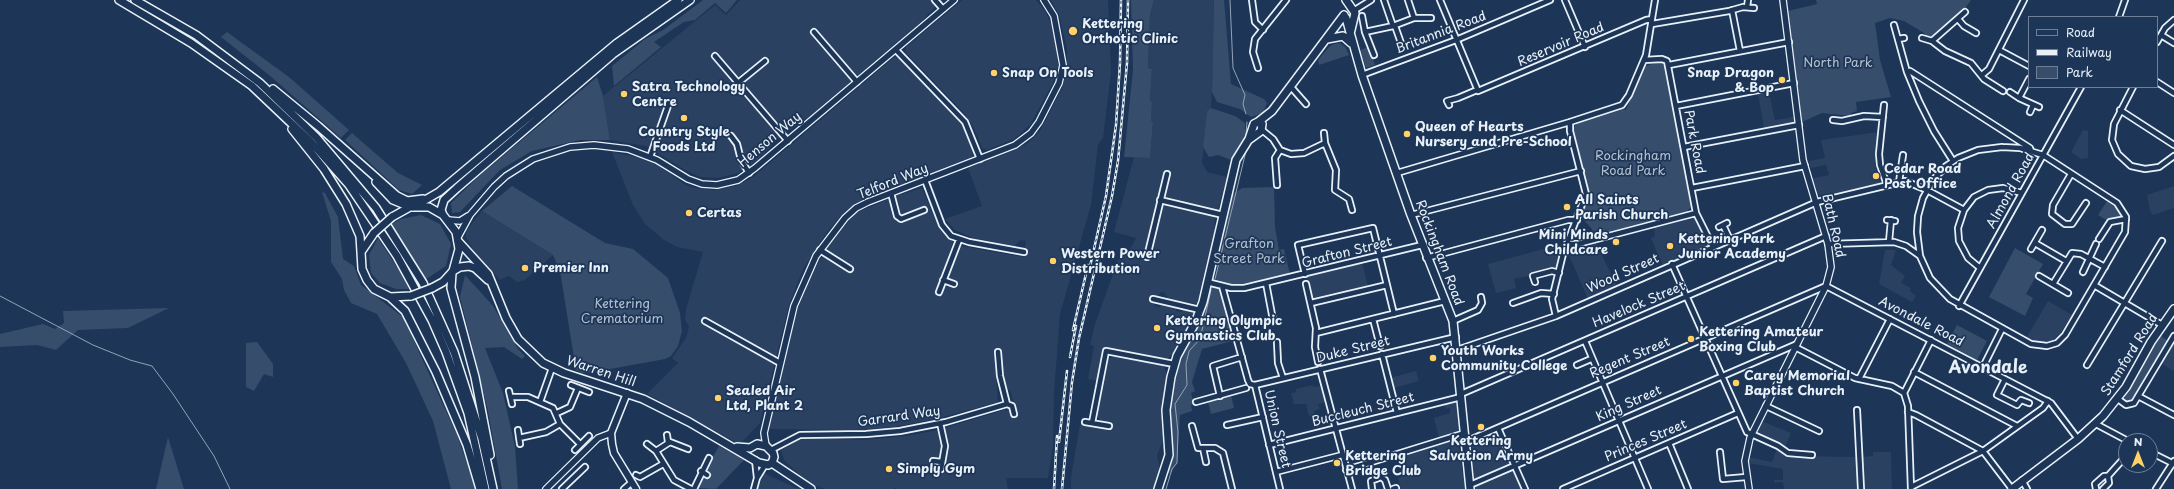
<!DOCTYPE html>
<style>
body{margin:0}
#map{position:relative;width:2174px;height:489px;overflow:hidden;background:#1d3557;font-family:"Playpen Sans",sans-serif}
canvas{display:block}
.legend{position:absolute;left:2028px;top:16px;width:130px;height:72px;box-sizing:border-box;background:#1d3557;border:1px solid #6e8097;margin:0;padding:5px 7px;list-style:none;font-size:12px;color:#e8f1f8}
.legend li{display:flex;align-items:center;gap:8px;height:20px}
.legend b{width:20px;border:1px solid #6e8097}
.north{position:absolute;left:2118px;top:433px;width:40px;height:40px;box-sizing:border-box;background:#1d3557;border:1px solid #6e8097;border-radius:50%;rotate:0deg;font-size:11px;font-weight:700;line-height:16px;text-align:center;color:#e8f1f8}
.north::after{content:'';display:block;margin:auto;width:14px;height:18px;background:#ffd166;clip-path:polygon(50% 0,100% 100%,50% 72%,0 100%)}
</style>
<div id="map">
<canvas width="2174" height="489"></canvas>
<ul class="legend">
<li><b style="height:5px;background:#1d3557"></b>Road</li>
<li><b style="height:5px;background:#e8f1f8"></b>Railway</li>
<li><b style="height:11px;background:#374d6c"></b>Park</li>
</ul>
<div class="north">N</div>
</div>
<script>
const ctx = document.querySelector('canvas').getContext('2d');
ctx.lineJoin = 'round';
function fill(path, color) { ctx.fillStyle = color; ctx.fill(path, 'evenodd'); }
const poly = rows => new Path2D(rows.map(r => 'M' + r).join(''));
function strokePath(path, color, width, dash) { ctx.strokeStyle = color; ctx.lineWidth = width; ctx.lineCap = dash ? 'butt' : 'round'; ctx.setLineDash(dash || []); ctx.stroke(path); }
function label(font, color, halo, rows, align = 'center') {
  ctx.font = font + ' "Playpen Sans",sans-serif'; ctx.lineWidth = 3.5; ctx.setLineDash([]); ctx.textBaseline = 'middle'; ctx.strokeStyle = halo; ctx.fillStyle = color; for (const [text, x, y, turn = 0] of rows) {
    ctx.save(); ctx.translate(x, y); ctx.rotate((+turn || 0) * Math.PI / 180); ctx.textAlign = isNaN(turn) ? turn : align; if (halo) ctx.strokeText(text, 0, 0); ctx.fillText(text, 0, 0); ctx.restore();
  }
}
const built = poly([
 [740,0,931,0,936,6,922,21,811,115,779,138,758,160,738,173,718,178,700,177,685,170,646,146,610,140,603,96,715,5,726,15],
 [962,0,1036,0,1045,11,1052,26,1057,52,1058,67,1053,83,1030,125,1014,139,987,150,982,148,973,126,964,113,905,52,906,47],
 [1051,0,1108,0,1111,72,1103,138,1098,144,1091,205,1060,314,1054,393,1053,446,1048,478,1006,478,1008,489,896,489,895,487,894,489,825,489,807,482,784,460,781,450,797,440,809,438,863,440,906,436,938,430,1004,410,1010,411,1012,417,1017,415,1010,390,1007,390,1003,380,1000,355,995,356,998,402,936,419,894,427,854,430,769,429,796,314,806,285,827,247,856,213,896,196,922,188,939,229,953,242,936,291,942,293,945,287,954,287,956,281,949,278,949,273,961,246,1023,257,1026,241,1020,240,1015,246,973,238,955,230,945,219,982,206,968,168,1015,150,1028,143,1040,131,1062,88,1067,71,1067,49,1059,15],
 [1154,0,1214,0,1212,92,1211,108,1207,111,1202,162,1207,172,1227,177,1218,209,1214,210,1167,198,1164,194,1169,175,1163,173,1149,234,1155,236,1162,208,1165,205,1215,216,1214,232,1197,304,1168,299,1165,293,1161,292,1158,296,1153,295,1152,301,1154,302,1154,306,1160,307,1161,304,1176,307,1176,311,1181,312,1182,308,1194,313,1175,351,1166,360,1104,348,1098,381,1088,379,1094,346,1090,345,1095,324,1121,252,1128,253,1136,238,1114,232,1134,157,1150,158,1153,121,1151,121,1152,102,1150,101,1152,69,1148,68,1150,15],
 [894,57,898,58,962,125,973,150,972,157,865,198,845,211,827,232,804,267,789,305,760,423,742,442,737,443,647,394,678,363,672,358,686,338,689,327,685,319,686,309,703,252,677,247,664,240,645,224,633,205,612,152,645,159,656,164,684,184,693,188,714,190,736,186,752,178],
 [1769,92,1775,120,1794,117,1794,123,1764,128,1758,94],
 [2083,130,2088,131,2088,158,2081,159,2071,152],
 [1878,132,1875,165,1880,183,1823,197,1818,194,1813,178,1829,175,1826,165,1811,168,1809,161,1825,158,1821,140],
 [2174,186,2174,208,2153,215,2150,211,2147,195],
 [482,211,553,255,525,280,517,282,509,276,500,280,473,250,466,237,466,231],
 [1695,217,1706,242,1706,246,1663,266,1651,238,1655,236,1654,228],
 [1596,243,1617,286,1588,299,1567,251],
 [1562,244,1556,270,1514,279,1516,288,1496,293,1488,264],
 [1885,250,1896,250,1891,265,1905,276,1901,283,1911,288,1910,291,1916,296,1912,302,1879,284],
 [1362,263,1368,287,1312,300,1307,276],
 [2048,301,2072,315,2060,334,2053,340,2043,343,2035,341,2027,337],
 [2174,340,2174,369,2173,371,2160,362],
 [1115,356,1164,366,1167,376,1162,407,1164,439,1157,455,1160,469,1153,489,1071,489,1071,477,1080,424,1108,429,1109,423,1101,421,1097,415,1108,360],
 [1416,371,1419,381,1394,388,1392,386,1390,378],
 [1313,385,1313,387,1320,386,1325,402,1318,404,1320,409,1314,411,1314,415,1309,417,1306,404,1294,404,1291,393,1296,392,1296,389],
 [1456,401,1459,430,1439,438,1434,418,1450,413,1450,408,1446,409,1444,404],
 [1761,421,1791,433,1785,447,1781,444,1759,435,1757,431],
 [1497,431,1511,462,1510,465,1474,480,1471,443],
 [1458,439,1465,489,1401,489,1398,478,1407,474,1401,457],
 [1777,448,1786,455,1791,456,1857,457,1858,489,1784,489,1783,482,1774,483,1774,480,1783,480,1783,469,1748,463,1748,457,1772,462],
 [1873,452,1891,452,1892,489,1864,489,1863,457,1873,456],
 [1514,468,1523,489,1475,489,1476,485],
 [764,473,796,488,799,489,758,489]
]);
const green = poly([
 [703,0,737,0,726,13,715,3,695,20,684,22,654,42,661,47,614,86,612,66,645,39,663,30],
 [1131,0,1154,0,1150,15,1148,68,1152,69,1150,101,1152,102,1151,121,1153,122,1150,158,1124,157,1133,70],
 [1214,0,1224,0,1231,84,1264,99,1267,103,1263,113,1251,117,1240,109,1217,102,1212,92],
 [1816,0,1971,0,1963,11,1931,38,1928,38,1924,33,1904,21,1890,18,1875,23,1880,60,1891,97,1856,102,1857,111,1851,113,1851,116,1822,113,1802,122,1788,11,1817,4],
 [227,32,289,77,349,130,341,138,269,75,221,37],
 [1340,43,1345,47,1349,55,1319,65,1318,60,1329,47,1334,44],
 [1368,47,1375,65,1366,68,1360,50],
 [1660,62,1666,66,1691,207,1686,212,1593,236,1592,229,1581,217,1590,196,1573,128,1578,122,1620,108,1626,110,1645,66],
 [597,77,603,96,610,140,580,140,532,151,500,170,460,212,452,213,451,203,478,177],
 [1211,108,1235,116,1245,123,1245,136,1231,160,1218,155,1209,157,1203,147,1207,111],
 [352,133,398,173,422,185,412,194,399,190,345,140],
 [512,186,605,243,633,249,668,278,680,313,682,331,678,346,671,356,665,359,594,372,582,373,576,370,560,271,553,255,482,211],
 [1274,187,1275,227,1279,250,1284,249,1290,274,1242,284,1231,284,1215,279,1233,194,1242,188],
 [322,192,325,193,338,217,343,259,354,266,361,285,403,317,457,435,476,489,451,489,433,421,406,363,377,314,351,303,344,290,342,279,331,262,331,221],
 [2107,201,2117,209,2122,217,2108,221,2098,215],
 [421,215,440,224,451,244,446,266,425,280,392,224,401,219],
 [378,238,400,272,409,289,396,289,380,283,371,273,369,255],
 [2015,248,2043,264,2026,294,2033,298,2025,316,1989,297],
 [465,275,493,306,518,349,525,356,522,359,504,347,485,348,503,393,515,447,518,489,502,489,488,411,460,297],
 [1215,286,1221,288,1236,340,1202,349,1192,382,1195,391,1191,393,1194,404,1191,405,1192,411,1180,415,1177,462,1172,472,1168,474,1173,446,1171,410,1177,373,1186,347,1202,317,1210,288],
 [169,308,128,328,78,330,56,350,37,345,0,347,0,334,43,324,55,329,64,323,63,311],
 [1957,325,1987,341,1977,360,1947,344],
 [2158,336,2161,336,2168,341,2132,402,2126,402,2124,395,2147,359],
 [257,342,273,364,273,377,264,374,254,391,246,387,246,343],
 [1231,395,1234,408,1211,414,1208,402],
 [168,437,184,489,156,489],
 [719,446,744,460,716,489,699,488,702,477,707,478,710,473,706,469]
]);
const stream = poly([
 [1230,0,1233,68,1245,95,1243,104,1246,114],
 [1246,134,1247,122],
 [1215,279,1246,151],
 [0,296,93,345,130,360,152,366,173,394,214,456,230,489],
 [1166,489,1172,469,1177,463,1178,432,1175,404,1187,385,1186,364,1189,351,1200,339,1211,290]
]);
const minor = poly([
 [935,0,943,9],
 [1252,0,1255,22,1263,30],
 [1384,0,1393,26],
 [1408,0,1414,18],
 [1440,0,1478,91,1646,20,1652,19],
 [1565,0,1585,47],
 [1747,7,1748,0],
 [1355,10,1371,0],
 [1732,10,1740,51],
 [1362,16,1365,32,1393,26,1414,18,1431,18],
 [2119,17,2125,0],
 [1958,19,1964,26,1976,33],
 [1652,24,1729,11,1743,7,1754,8],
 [1894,25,1907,72,1919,101,1934,131,1953,161],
 [1395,26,1401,43],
 [814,32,857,82],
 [1365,32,1374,55],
 [2161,35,2174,43],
 [1922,38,1932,41,1945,51,1971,63,1984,79,2003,91],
 [1898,39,1904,38],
 [1932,41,1965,12],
 [2157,42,2165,28,2174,20],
 [896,50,965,122,980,159],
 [1999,50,2029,66],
 [715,56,788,141],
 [1644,60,1662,59,1667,61,1696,213,1713,247],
 [1669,65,1789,42],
 [1258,68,1253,52,1255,39,1286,0],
 [1907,72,1910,71,1921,78,2030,148,2031,151],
 [1362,75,1456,40,1550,0],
 [1982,75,1989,69,2024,0],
 [2029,79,2019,98,2039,107],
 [2157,82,2174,93],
 [738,83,765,61],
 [1291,87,1306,104],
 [2133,87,2114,124,2112,140,2118,154,2131,166,2145,169,2159,167,2174,156],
 [2010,92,2019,98],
 [1449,105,1447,101,1458,98,1477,90],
 [1884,105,1879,154,1880,165,1887,185],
 [1676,106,1794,83],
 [2120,110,2174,145],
 [2030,112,2033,105],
 [1833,120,1842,121,1864,116,1883,117],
 [1262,130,1273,139,1280,150,1291,154,1304,153,1325,143],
 [1324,133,1325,143,1336,170,1335,190,1349,199,1352,210],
 [731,136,737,144,741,160,749,173],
 [1684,147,1799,125],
 [2002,147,2020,148,2043,155,2117,203,2126,217,2125,232,2065,335,2057,343,2047,346,2031,344,1950,299,1930,278,1920,256,1917,232,1918,216,1923,198,1933,180,1946,166,1958,158,1978,150,2002,147],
 [650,157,669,103],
 [1397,173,1570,122,1622,105,1629,95,1646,55,1655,0],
 [2071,174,2053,205,2052,214,2065,224,2072,224,2086,203],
 [925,180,942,225,951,236,969,242,1024,252],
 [1899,182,1903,155],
 [1277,185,1275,158,1280,150],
 [1692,188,1805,166],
 [891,193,897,216,901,219,924,210],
 [1160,200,1223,215],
 [1817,202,1905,181,1927,190,1964,210],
 [1411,215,1581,171],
 [1887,220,1895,221],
 [1723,225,1730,240],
 [1719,227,1727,223],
 [2099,239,2110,222,2126,219],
 [1889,242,1891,220],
 [2035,243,2066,261],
 [1567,244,1578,244,1696,213],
 [1828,244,1894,242,1906,246,1920,256],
 [2031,249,2042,230],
 [820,250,850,269],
 [1147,257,1167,174],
 [1426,258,1568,220,1577,220],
 [1672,264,1747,432,1778,446,1788,453,1812,455],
 [1980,268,1968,258,1959,241,1958,228,1964,210,1974,197,1988,190,2003,188,2022,193],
 [2083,272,2096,244],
 [1305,274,1298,245,1373,228,1394,314],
 [2039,276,2068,293],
 [943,280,954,284],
 [1207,282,1231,288,1244,288,1422,245],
 [1535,282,1533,276,1552,271,1559,273],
 [1266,283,1273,320],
 [1306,284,1316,328,1315,347,1318,362],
 [2053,284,2072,253,2081,254,2105,267],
 [2094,285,2162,325],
 [1222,286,1248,380,1250,384,1255,385,1280,489],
 [939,292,959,240],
 [1153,299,1200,310],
 [1311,303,1387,285],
 [1513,303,1541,293,1554,294],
 [1959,306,2081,87],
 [1556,316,1552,299,1563,254,1586,194,1570,131,1570,122],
 [1373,319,1380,346],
 [705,321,780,363],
 [1453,321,1478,310,1482,303,1481,297],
 [1316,333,1445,301],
 [1585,341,1648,489],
 [1277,342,1278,363,1283,378],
 [1795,347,1855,378,1892,386,1904,393,1908,406,1911,489],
 [1457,350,1556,316,1817,202],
 [998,352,1000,376,1007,404,1012,406,1014,414],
 [1382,354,1397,413],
 [1577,365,1591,359],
 [2087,365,2162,241],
 [1983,367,2002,329],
 [1320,369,1352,489],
 [1914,372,2017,426],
 [1859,379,1890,319],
 [2005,379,1997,395,2017,405,2021,400,2029,403],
 [571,385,589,392],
 [1255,385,1456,337],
 [509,391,512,404],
 [1904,393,1931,340],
 [1461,394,1826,236],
 [1220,396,1213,366,1242,357],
 [2138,396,2174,415],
 [511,397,528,397,553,408,560,424,580,444],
 [2118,399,2126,405,2134,403,2174,336],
 [540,402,552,368],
 [1196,402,1246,388],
 [1766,406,1819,431],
 [1857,410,1861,489],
 [1908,412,1916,415,1983,451,2012,489],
 [557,413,570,407,578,388],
 [1085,422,1109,426],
 [940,423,945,446,941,469],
 [1092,423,1106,351,1174,364],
 [2096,424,2128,441],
 [1227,425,1263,417],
 [1192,426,1198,448,1215,448,1223,453,1232,489],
 [1498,428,1525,489],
 [518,430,520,444],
 [667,435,668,442],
 [519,438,546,432,560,424],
 [1465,440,1472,439,1826,286,2051,403,2078,439],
 [1669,443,1688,489],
 [647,444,656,451,674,480,691,489],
 [1269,445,1461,397],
 [1203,448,1206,462],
 [575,450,589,436],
 [771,450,800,435,866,434,900,431,946,422,1007,404],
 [656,451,670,442,688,449],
 [1720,452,1723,479,1746,477],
 [2150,452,2174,464],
 [755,460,757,478],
 [933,461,942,462],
 [1346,470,1465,433],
 [701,471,707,475],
 [1276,472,1342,455],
 [636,475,640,477,663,464],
 [2022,480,2027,489],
 [1470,485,1797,344],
 [1911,487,1983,451,2043,408,2048,401],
 [562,489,585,467],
 [624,489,632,482],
 [694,489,709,458],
 [754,489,757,478,765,465],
 [1372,489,1371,481,1381,477,1385,480,1388,489],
 [1393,489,1396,488],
 [1563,489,1738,413],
 [2096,489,2095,484,2104,476,2108,476,2126,456],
 [2103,489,2109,483,2108,476],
 [2156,489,2174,461]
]);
const tertiary = poly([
 [448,220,460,221,468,216],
 [458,237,470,215,494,187,506,176,533,159,570,147,594,145,628,149,657,160,688,179,702,184,717,185,738,180,755,168,954,0],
 [766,446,764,433,794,306,816,256,845,218,856,208,868,202,1015,145,1031,133,1039,122,1059,83,1063,65,1054,16,1044,0],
 [546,489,598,438,611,433],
 [1749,489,1745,461,1750,438,1826,286,1831,267,1828,244,1803,160,1783,0]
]);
const secondary = poly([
 [627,393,611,433,612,444,614,453,636,489]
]);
const primary = poly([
 [1346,0,1355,13,1350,34],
 [1346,18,1362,75,1411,215,1453,321,1470,489],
 [1327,39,1343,36,1351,43],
 [1258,122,1272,111,1344,15],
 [1250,139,1261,131,1262,124],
 [458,241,488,274,506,318,518,339,543,363,564,373,643,399,689,422,759,463,768,465,772,463],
 [453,271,460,267,469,266,475,268,488,280],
 [737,447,750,448,757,444,766,446,773,453,774,457,772,463],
 [772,463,811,489],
 [1158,489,1169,455,1166,410,1171,377,1177,356,1195,323,1203,302,1236,160,1249,139,1254,124,1258,122,1262,124],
 [2012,489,2078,439,2103,416,2126,387,2151,342,2174,309]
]);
const trunk = poly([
 [119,0,191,43,252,86,310,141,349,185,397,256,432,320,446,352,468,413,485,489],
 [135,0,196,35,260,83,316,137,376,208,423,283,454,352,482,439,493,489],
 [273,89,318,126,397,196,407,201,423,199],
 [292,129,324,169,346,204,360,236,361,252],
 [376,182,393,200,410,207],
 [413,207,439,192,617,43,678,0],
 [443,215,441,210,444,200,457,188,613,54,690,0],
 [392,217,410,207,429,207,443,215,456,232,459,249,453,271,443,282,432,288],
 [374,233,361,252,362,269,367,280,374,289,390,297,411,296],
 [452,273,451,288,475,377,490,455],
 [390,297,405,311,436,372,467,445,480,489]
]);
const rail = poly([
 [1089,271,1106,196,1116,125,1120,63,1121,0],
 [1073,330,1088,265],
 [1070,357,1076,326],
 [1059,442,1067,371],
 [1054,489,1057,436],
 [1062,489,1072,382,1079,338,1112,196,1118,161,1127,63,1128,0]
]);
const trunkBridge = poly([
 [374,233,392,217],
 [411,296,432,288]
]);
const markers = [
 [1073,31,5,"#ffd166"],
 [994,73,4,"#ffd166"],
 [1782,80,4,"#ffd166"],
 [624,94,4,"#ffd166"],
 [684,118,4,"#ffd166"],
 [1407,134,4,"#ffd166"],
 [1876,176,4,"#ffd166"],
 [1567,207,4,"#ffd166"],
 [689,213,4,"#ffd166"],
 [1616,242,4,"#ffd166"],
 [1670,246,4,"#ffd166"],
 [1053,261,4,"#ffd166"],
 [525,268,4,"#ffd166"],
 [1157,328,4,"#ffd166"],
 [1691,339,4,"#ffd166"],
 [1433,358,4,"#ffd166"],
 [1736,383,4,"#ffd166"],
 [718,398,4,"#ffd166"],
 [1481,427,4,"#ffd166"],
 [1337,463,4,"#ffd166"],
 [889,469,4,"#ffd166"]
];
const poiNames = [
 ["Kettering",1082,24],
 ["Orthotic Clinic",1082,39],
 ["Snap On Tools",1002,73],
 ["Snap Dragon",1774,73,"right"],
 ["& Bop",1774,88,"right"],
 ["Satra Technology",632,87],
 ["Centre",632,102],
 ["Queen of Hearts",1415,127],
 ["Nursery and Pre-School",1415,142],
 ["Country Style",684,132,"center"],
 ["Foods Ltd",684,147,"center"],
 ["Cedar Road",1884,169],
 ["Post Office",1884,184],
 ["All Saints",1575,200],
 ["Parish Church",1575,215],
 ["Certas",697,213],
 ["Mini Minds",1608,235,"right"],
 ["Childcare",1608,250,"right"],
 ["Kettering Park",1678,239],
 ["Junior Academy",1678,254],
 ["Western Power",1061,254],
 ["Distribution",1061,269],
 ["Premier Inn",533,268],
 ["Kettering Olympic",1165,321],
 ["Gymnastics Club",1165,336],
 ["Kettering Amateur",1699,332],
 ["Boxing Club",1699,347],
 ["Youth Works",1441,351],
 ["Community College",1441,366],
 ["Carey Memorial",1744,376],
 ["Baptist Church",1744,391],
 ["Sealed Air",726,391],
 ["Ltd, Plant 2",726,406],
 ["Kettering",1481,441,"center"],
 ["Salvation Army",1481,456,"center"],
 ["Kettering",1345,456],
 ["Bridge Club",1345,471],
 ["Simply Gym",897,469]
];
const streetNames = [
 ["Britannia Road",1441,33,-21],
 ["Reservoir Road",1561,45,-23],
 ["Henson Way",770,140,-40],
 ["Park Road",1694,142,79],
 ["Telford Way",893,182,-22],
 ["Almond Road",2011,191,-61],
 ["Bath Road",1833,226,77],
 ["Grafton Street",1347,253,-14],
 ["Rockingham Road",1439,253,69],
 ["Wood Street",1623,274,-24],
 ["Havelock Street",1639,305,-23],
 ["Avondale Road",1921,322,27],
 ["Duke Street",1353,350,-14],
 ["Stamford Road",2130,355,-58],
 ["Regent Street",1630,358,-23],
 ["Warren Hill",601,372,18],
 ["King Street",1629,404,-24],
 ["Buccleuch Street",1363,410,-14],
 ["Garrard Way",899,417,-8],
 ["Union Street",1277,429,77],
 ["Princes Street",1646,441,-23]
];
const parkNames = [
 ["North Park",1838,63],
 ["Rockingham",1633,156],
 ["Road Park",1633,171],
 ["Grafton",1249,244],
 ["Street Park",1249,259],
 ["Kettering",622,304],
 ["Crematorium",622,319]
];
const districtNames = [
 ["Avondale",1988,368]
];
fill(built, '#2a4162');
fill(green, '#374d6c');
strokePath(stream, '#95a4b5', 1);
strokePath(minor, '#e8f1f8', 8);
strokePath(tertiary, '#e8f1f8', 8);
strokePath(secondary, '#e8f1f8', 9);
strokePath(primary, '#e8f1f8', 10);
strokePath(trunk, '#e8f1f8', 10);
strokePath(minor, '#1d3557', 4.5);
strokePath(tertiary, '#1d3557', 5.5);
strokePath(secondary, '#1d3557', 6);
strokePath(primary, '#1d3557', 7);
strokePath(trunk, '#1d3557', 7);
strokePath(rail, '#e8f1f8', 2.5);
strokePath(rail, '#1d3557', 1, [3]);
strokePath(trunkBridge, '#e8f1f8', 10, []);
strokePath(trunkBridge, '#1d3557', 7);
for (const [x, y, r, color] of markers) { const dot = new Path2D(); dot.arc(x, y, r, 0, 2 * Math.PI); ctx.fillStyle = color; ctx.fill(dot); strokePath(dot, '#1d3557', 1.5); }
label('bold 13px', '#e8f1f8', '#1d3557', poiNames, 'left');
label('13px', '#e8f1f8', '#1d3557', streetNames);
label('13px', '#b3c0ce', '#1d3557', parkNames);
label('bold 17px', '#e8f1f8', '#1d3557', districtNames);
</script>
